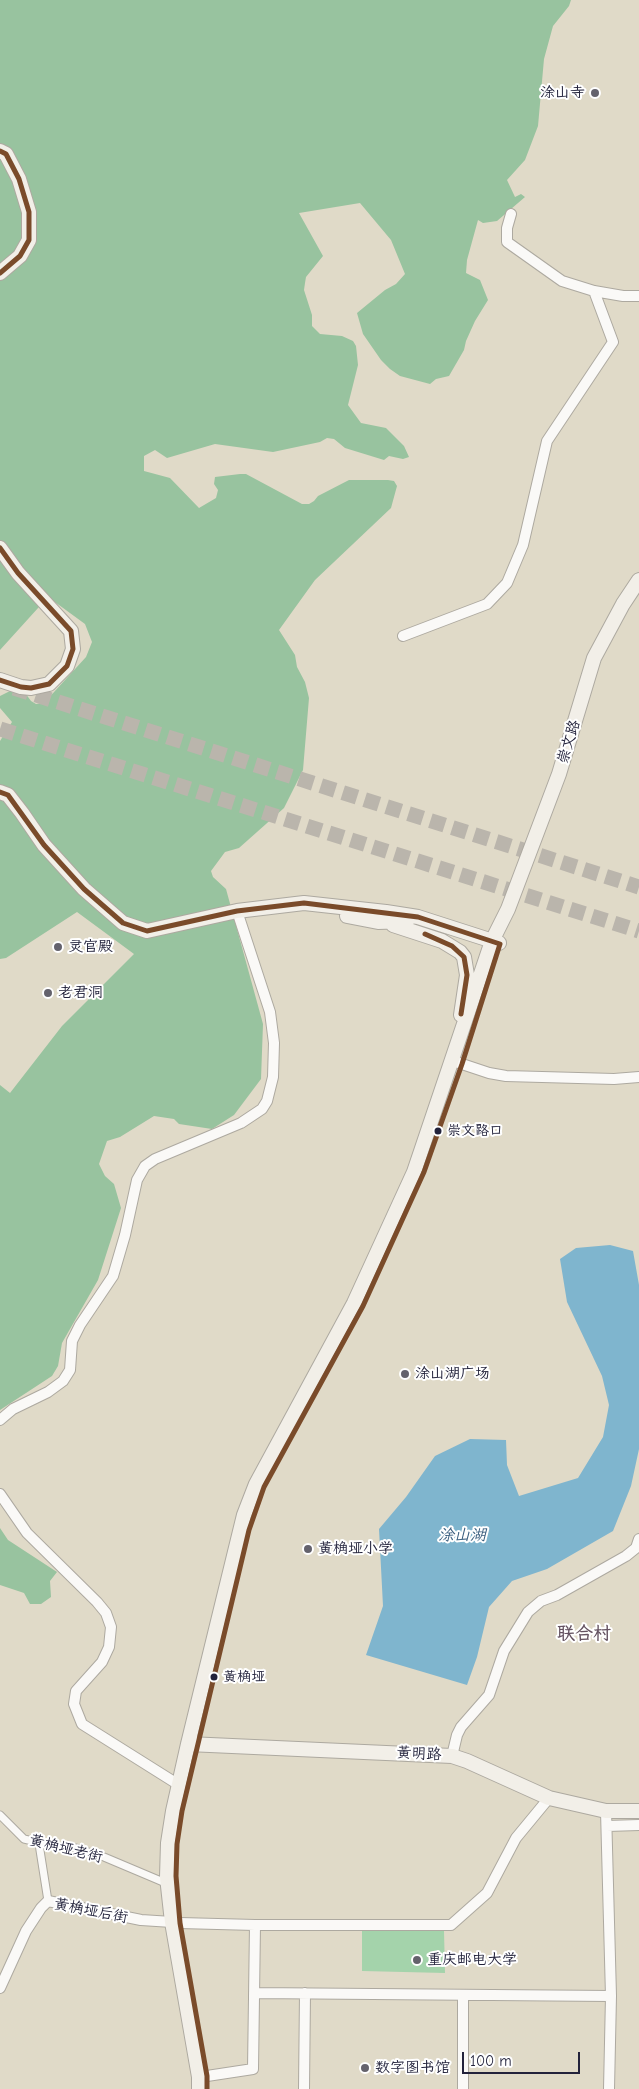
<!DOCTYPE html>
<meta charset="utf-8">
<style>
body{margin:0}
#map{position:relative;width:639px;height:2089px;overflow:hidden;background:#e0dac8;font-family:"Comic Neue",sans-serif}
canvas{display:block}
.scale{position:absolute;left:462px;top:2052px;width:118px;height:22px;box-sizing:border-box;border:2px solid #22223b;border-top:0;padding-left:6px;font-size:15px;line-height:18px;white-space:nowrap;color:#22223b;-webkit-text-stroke:4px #fff;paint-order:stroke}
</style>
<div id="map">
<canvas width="639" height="2089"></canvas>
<div class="scale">100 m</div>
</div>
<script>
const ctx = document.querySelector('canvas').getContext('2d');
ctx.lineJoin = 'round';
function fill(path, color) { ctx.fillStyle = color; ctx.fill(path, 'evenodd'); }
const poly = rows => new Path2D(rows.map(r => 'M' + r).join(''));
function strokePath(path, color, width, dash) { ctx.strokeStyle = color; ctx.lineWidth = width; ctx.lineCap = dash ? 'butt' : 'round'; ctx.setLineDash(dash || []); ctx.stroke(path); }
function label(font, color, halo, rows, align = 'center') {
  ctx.font = font + ' "Comic Neue","LXGW WenKai TC",sans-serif'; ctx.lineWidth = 4; ctx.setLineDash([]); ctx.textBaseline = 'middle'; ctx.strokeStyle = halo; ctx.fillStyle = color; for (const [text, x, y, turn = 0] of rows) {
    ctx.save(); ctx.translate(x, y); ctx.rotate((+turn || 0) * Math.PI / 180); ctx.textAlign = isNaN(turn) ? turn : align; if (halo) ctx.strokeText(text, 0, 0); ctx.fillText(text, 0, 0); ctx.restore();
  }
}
const green = poly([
 [444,1930,445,1973,362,1971,362,1931]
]);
const forest = poly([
 [0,0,571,0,569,6,553,26,544,59,538,126,525,160,507,180,515,197,521,194,525,197,497,221,483,223,478,220,467,260,466,273,480,280,488,300,475,321,466,341,464,350,449,376,436,379,430,384,400,376,390,369,381,360,363,334,357,313,385,290,396,284,405,274,391,240,360,203,299,213,323,256,306,277,305,283,304,290,312,315,312,326,320,334,342,336,353,341,356,346,358,365,348,405,361,423,386,428,404,446,409,457,403,459,389,456,384,460,345,448,334,439,327,438,320,442,273,452,215,444,167,458,155,450,144,456,144,471,170,478,199,508,216,498,218,490,214,484,215,477,240,474,246,474,302,504,309,504,314,501,318,496,349,480,388,480,394,481,397,486,391,508,315,580,279,630,295,655,297,667,305,682,309,698,303,770,284,808,239,848,225,852,211,871,213,877,226,889,263,1024,261,1079,234,1115,212,1129,179,1124,174,1119,154,1116,120,1137,107,1141,99,1164,105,1176,114,1184,121,1208,98,1280,62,1343,58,1366,52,1376,0,1410,0,1085,10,1093,62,1026,134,954,77,912,6,958,0,959,0,741,12,722,0,708,0,696,20,686,31,701,36,704,44,703,86,657,92,642,85,624,48,597,0,650],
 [0,1528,8,1540,57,1572,50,1581,51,1597,41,1604,30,1604,24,1593,0,1585]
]);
const water = poly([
 [610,1245,633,1251,639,1285,639,1449,631,1486,613,1531,547,1569,512,1581,489,1607,477,1657,467,1685,366,1655,383,1606,379,1529,406,1497,435,1456,470,1439,506,1440,507,1465,519,1496,578,1478,603,1437,609,1405,602,1376,567,1302,560,1259,576,1248]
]);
const primaryTunnel = poly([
 [14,688,639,887],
 [0,729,639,931]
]);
const pedestrian = poly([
 [0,1815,24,1839,54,1846,76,1848,104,1857,168,1884],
 [39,1844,48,1901]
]);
const minor = poly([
 [511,214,507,228,507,242,562,281,594,291,623,296,639,296],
 [403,636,487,604,507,583,523,545,547,441,613,342,594,291],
 [453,1061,489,1073,506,1076,614,1079,639,1077],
 [0,1420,13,1409,48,1392,63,1381,70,1370,72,1341,80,1325,113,1276,125,1235,137,1180,145,1166,155,1159,241,1123,262,1109,267,1101,273,1077,274,1043,270,1012,237,911],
 [0,1494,27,1533,97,1602,106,1613,111,1627,109,1647,102,1662,76,1691,74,1704,82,1724,179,1785],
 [452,1756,457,1735,461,1727,489,1695,504,1651,528,1612,541,1601,557,1595,626,1556,636,1548,639,1539],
 [607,1826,639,1825],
 [180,1923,255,1925,451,1925,487,1893,516,1838,549,1798],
 [0,1988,26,1931,41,1908,48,1901,141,1920,172,1922],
 [254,1993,611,1996,606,1811],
 [207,2076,253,2069,255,1925],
 [304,2089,305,1993],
 [463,2089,463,1995],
 [609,2089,611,1996]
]);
const secondary = poly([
 [0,151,6,154,19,179,29,212,29,240,20,256,0,273],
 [0,548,18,573,71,631,73,649,67,666,49,684,31,688,21,687,0,680],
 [0,792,8,795,22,813,44,845,84,889,123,923,147,931,237,911,304,903,386,912,418,917,499,943],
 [347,916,378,922,407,921],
 [393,925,442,941,460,952,464,957,467,975,461,1015],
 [188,1744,452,1756,467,1761,549,1798,606,1811,639,1811],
 [199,2089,199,2077,172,1922,167,1877,168,1843,173,1811,188,1744,244,1515,256,1484,354,1303,414,1172,492,941,508,909,559,774,594,658,623,604,639,580]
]);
const bus1 = poly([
 [0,151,6,154,19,179,29,212,29,240,20,256,0,273],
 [0,548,18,573,71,631,73,649,67,666,49,684,31,688,21,687,0,680],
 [0,792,8,795,44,845,84,889,123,923,147,931,237,911,304,903,418,917,500,944,462,1064,424,1172,363,1306,264,1487,249,1530,182,1811,177,1844,176,1876,180,1923,207,2076,207,2089],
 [425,934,452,946,464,957,467,975,461,1014]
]);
const markers = [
 [595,93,5,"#64626c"],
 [58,947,5,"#64626c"],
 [48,993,5,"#64626c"],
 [438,1131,4.5,"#22223b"],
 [405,1374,5,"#64626c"],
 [308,1549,5,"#64626c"],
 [214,1677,4.5,"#22223b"],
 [417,1960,5,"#64626c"],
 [365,2068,5,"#64626c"]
];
const busNames = [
 ["崇文路口",447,1131],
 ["黄桷垭",223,1677]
];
const poiNames = [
 ["涂山寺",585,93,"right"],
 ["灵官殿",68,947],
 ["老君洞",58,993],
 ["涂山湖广场",415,1374],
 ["黄桷垭小学",318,1549],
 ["重庆邮电大学",427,1960],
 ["数字图书馆",375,2068]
];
const streetNames = [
 ["崇文路",569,742,-73],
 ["黄明路",419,1754,3],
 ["黄桷垭老街",66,1849,14],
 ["黄桷垭后街",91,1911,11]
];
const waterNames = [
 ["涂山湖",462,1535]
];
const quarterNames = [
 ["联合村",584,1634]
];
fill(green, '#a4d3ab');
fill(forest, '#98c39f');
fill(water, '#7fb5ce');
strokePath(primaryTunnel, '#bab5ac', 15, [15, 8]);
strokePath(pedestrian, '#ada9a0', 9);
strokePath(minor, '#ada9a0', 12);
strokePath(secondary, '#ada9a0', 16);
strokePath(pedestrian, '#faf9f7', 7);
strokePath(minor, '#faf9f7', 10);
strokePath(secondary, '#f2efe8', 14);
strokePath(bus1, '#7a4b2a', 5);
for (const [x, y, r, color] of markers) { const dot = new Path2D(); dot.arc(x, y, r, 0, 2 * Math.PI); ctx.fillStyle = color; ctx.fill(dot); strokePath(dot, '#fff', 2); }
label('14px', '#22223b', '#fff', busNames, 'left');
label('15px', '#22223b', '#fff', poiNames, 'left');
label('15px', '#22223b', '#fff', streetNames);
label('italic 16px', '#395d7e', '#fff', waterNames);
label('bold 18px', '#645261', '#fff', quarterNames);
</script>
